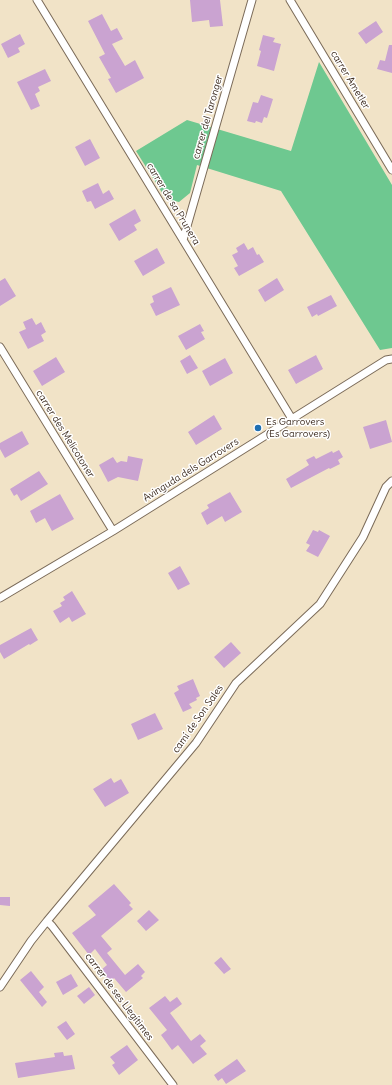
<!DOCTYPE html>
<meta charset="utf-8">
<style>
body{margin:0}
canvas{display:block;background:#f1e3c7}
</style>
<canvas width="392" height="1085"></canvas>
<script>
const ctx = document.querySelector('canvas').getContext('2d');
ctx.lineJoin = 'round';
function fill(path, color) { ctx.fillStyle = color; ctx.fill(path, 'evenodd'); }
const poly = rows => new Path2D(rows.map(r => 'M' + r).join(''));
function strokePath(path, color, width, dash) { ctx.strokeStyle = color; ctx.lineWidth = width; ctx.lineCap = dash ? 'butt' : 'round'; ctx.setLineDash(dash || []); ctx.stroke(path); }
function label(font, color, halo, rows, align = 'center') {
  ctx.font = font + ' Delius,sans-serif'; ctx.lineWidth = 3; ctx.setLineDash([]); ctx.textBaseline = 'middle'; ctx.strokeStyle = halo; ctx.fillStyle = color; for (const [text, x, y, turn = 0] of rows) {
    ctx.save(); ctx.translate(x, y); ctx.rotate((+turn || 0) * Math.PI / 180); ctx.textAlign = isNaN(turn) ? turn : align; if (halo) ctx.strokeText(text, 0, 0); ctx.fillText(text, 0, 0); ctx.restore();
  }
}
const green = poly([
 [319,62,392,185,392,348,380,350,281,191,197,165,190,193,179,202,166,199,136,151,187,120,291,151]
]);
const building = poly([
 [190,0,220,0,223,26,210,27,209,20,192,22],
 [102,14,111,31,117,28,123,39,112,44,125,66,135,60,144,78,116,93,108,79,111,78,99,57,105,54,88,21],
 [376,21,383,32,366,44,358,33],
 [20,34,25,44,18,48,20,52,8,58,1,44],
 [263,35,275,38,273,42,281,44,274,71,257,66,261,51,259,50],
 [389,45,392,45,392,73,377,69,380,60,385,61],
 [45,69,51,81,38,87,40,91,35,94,40,106,31,110,17,82],
 [261,95,273,99,267,118,264,117,262,123,256,121,255,123,247,121,253,102,258,103],
 [90,139,100,158,85,166,75,147],
 [98,183,103,194,109,190,114,199,95,209,91,201,87,202,82,191],
 [135,209,141,221,134,225,137,230,119,241,109,224],
 [244,243,248,250,253,247,257,255,259,254,264,262,239,276,234,268,238,266,232,255,238,252,236,248],
 [157,248,165,263,143,276,134,261],
 [5,278,16,296,0,306,0,281],
 [277,278,284,290,265,302,258,290],
 [171,287,180,305,156,316,150,304,154,302,152,296],
 [331,295,337,306,318,316,317,314,312,317,307,307],
 [32,318,36,325,41,322,46,332,41,335,44,341,28,349,19,332,26,329,23,322],
 [200,324,204,331,201,332,205,339,186,350,178,336],
 [190,355,198,368,187,374,180,361],
 [316,355,323,369,296,384,288,370],
 [56,357,65,372,42,386,33,371],
 [225,358,233,373,210,386,202,371],
 [214,415,222,429,196,445,188,432],
 [386,420,392,442,370,449,363,427],
 [22,431,29,444,5,458,0,449,0,443],
 [339,450,343,457,338,460,340,464,330,469,329,468,291,488,286,479,309,465,306,460,314,456,316,459,332,451,333,453],
 [128,456,143,459,138,481,118,477,108,482,99,465,113,457,117,463,121,461,127,462],
 [39,471,48,484,21,501,17,494,14,496,10,489],
 [230,492,242,512,225,522,222,516,207,525,201,513,209,508,207,505],
 [60,494,74,519,52,531,45,518,36,523,30,511],
 [313,530,318,532,319,530,330,536,318,557,306,551,310,545,306,543],
 [180,566,190,584,178,590,168,573],
 [72,591,86,614,72,622,69,617,60,623,53,611,62,606,60,603,65,600,63,597],
 [31,628,38,640,30,645,29,644,4,659,0,652,0,645],
 [231,642,241,653,224,668,214,657],
 [193,679,200,696,196,698,197,700,189,704,192,708,183,712,174,693,179,690,177,686],
 [155,713,163,729,138,740,131,724],
 [111,778,114,783,121,779,129,793,105,807,93,789],
 [114,884,131,903,129,905,133,909,101,936,112,949,107,953,125,975,138,964,145,972,141,976,143,978,126,992,114,978,110,982,101,970,107,965,95,949,89,955,72,933,96,915,88,906],
 [0,897,10,897,10,906,0,905],
 [149,910,159,920,146,931,137,921],
 [221,957,231,969,224,974,214,963],
 [31,971,44,987,39,992,47,1002,42,1007,20,980],
 [71,974,78,986,63,995,56,982],
 [89,987,95,995,84,1004,77,996],
 [165,996,170,1002,177,997,182,1004,170,1013,191,1041,200,1034,206,1041,200,1046,207,1054,193,1064,178,1045,172,1050,161,1035,167,1030,149,1008],
 [66,1021,75,1034,67,1040,57,1027],
 [127,1045,138,1060,119,1075,112,1065,115,1063,110,1057],
 [63,1052,64,1056,72,1055,75,1069,18,1078,15,1063,55,1057,54,1053],
 [237,1059,246,1071,226,1084,222,1078,218,1081,214,1075]
]);
const minor = poly([
 [37,0,292,419],
 [290,0,392,170],
 [183,240,252,0],
 [0,347,113,531],
 [0,598,113,531,386,360,392,359],
 [47,921,52,926,173,1085],
 [0,987,31,941,47,921,196,743,236,683,320,604,363,537,386,487,392,481]
]);
const markers = [
 [258,428,4,"#1f6fb2"]
];
const streetNames = [
 ["carrer Ametler",350,80,59],
 ["carrer del Taronger",208,117,-74],
 ["carrer de sa Prunera",173,204,59],
 ["carrer des Melicotoner",65,434,58],
 ["Avinguda dels Garrovers",191,470,-32],
 ["camí de Son Sales",198,719,-55],
 ["carrer de ses Llegítimes",119,997,53]
];
const poiNames = [
 ["Es Garrovers",266,422],
 ["(Es Garrovers)",266,434]
];
fill(green, '#6ec890');
fill(building, '#caa3d1');
strokePath(minor, '#7b6b59', 9);
strokePath(minor, '#fff', 7);
for (const [x, y, r, color] of markers) { const dot = new Path2D(); dot.arc(x, y, r, 0, 2 * Math.PI); ctx.fillStyle = color; ctx.fill(dot); strokePath(dot, '#fff', 1.5); }
label('10px', '#3b2a1e', '#fff', streetNames);
label('10px', '#3b2a1e', '#fff', poiNames, 'left');
</script>
